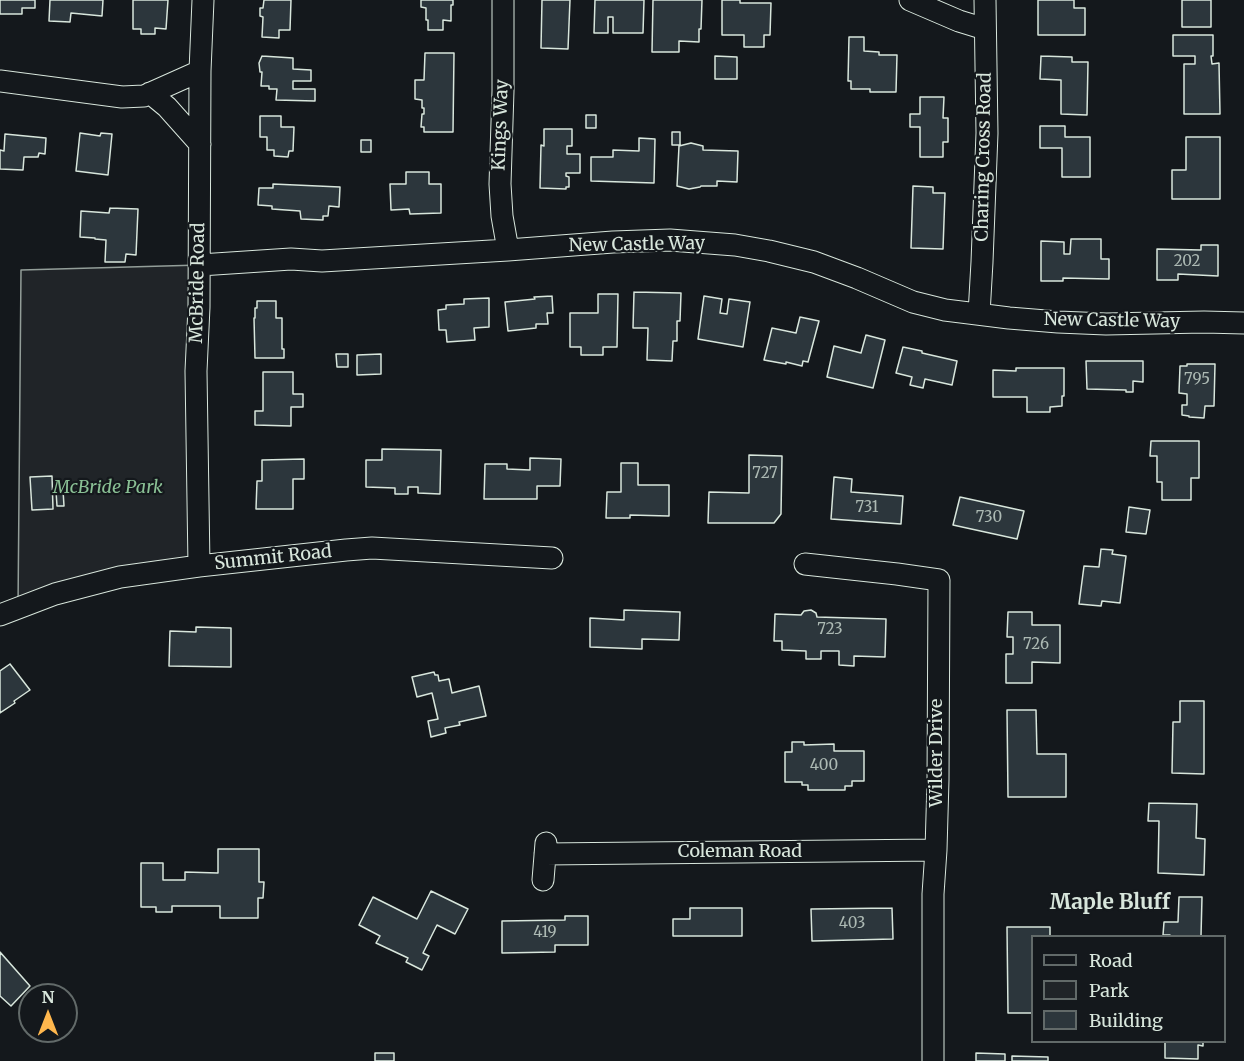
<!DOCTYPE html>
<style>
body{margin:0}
#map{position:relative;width:1244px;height:1061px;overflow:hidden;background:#14181c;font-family:Merriweather,serif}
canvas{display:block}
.legend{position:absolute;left:1031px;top:935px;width:195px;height:108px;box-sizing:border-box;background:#14181c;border:2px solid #626a69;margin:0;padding:8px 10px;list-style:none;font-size:18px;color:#d8e6dc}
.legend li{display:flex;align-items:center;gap:12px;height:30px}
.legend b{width:30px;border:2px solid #626a69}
.north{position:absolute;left:18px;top:983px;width:60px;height:60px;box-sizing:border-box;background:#14181c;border:2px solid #626a69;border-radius:50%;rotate:0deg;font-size:16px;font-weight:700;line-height:24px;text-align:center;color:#d8e6dc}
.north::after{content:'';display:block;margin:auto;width:21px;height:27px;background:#ffb74d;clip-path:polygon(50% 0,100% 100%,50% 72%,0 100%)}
</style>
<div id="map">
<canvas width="1244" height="1061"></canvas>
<ul class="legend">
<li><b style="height:8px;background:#14181c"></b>Road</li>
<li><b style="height:16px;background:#202428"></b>Park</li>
<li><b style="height:16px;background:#2c363c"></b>Building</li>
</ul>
<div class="north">N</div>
</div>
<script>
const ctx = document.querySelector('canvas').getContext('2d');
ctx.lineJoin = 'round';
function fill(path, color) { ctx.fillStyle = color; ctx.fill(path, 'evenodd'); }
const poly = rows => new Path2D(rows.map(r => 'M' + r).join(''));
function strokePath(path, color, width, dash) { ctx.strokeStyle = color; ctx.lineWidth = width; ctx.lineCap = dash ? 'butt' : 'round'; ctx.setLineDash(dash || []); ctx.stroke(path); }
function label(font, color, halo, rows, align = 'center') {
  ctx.font = font + ' Merriweather,serif'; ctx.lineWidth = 4.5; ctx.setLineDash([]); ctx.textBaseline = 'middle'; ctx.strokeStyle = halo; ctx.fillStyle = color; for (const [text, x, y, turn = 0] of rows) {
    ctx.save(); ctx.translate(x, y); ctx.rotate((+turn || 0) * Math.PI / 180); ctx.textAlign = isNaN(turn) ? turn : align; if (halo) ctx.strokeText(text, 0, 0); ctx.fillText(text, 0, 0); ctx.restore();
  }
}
const green = poly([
 [200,265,199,566,18,608,21,270,200,265]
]);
const building = poly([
 [0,0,35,0,35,8,22,8,22,14,0,14,0,0],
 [50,0,103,0,102,16,71,13,70,22,49,21,50,0],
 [133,0,168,0,166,29,155,28,155,34,141,34,141,29,133,29,133,0],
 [264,0,291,0,290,30,279,30,279,38,262,37,263,17,260,16,260,8,263,8,264,0],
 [421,0,453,0,453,5,451,5,451,21,443,20,443,30,428,30,428,20,426,20,426,8,421,7,421,0],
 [542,0,570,0,568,49,541,48,542,0],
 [595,0,644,0,643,33,613,33,613,17,608,17,608,33,594,33,595,0],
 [653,0,702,0,701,29,699,29,699,42,679,41,679,52,652,52,653,0],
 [722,0,740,0,740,3,771,3,770,35,764,35,764,47,744,47,744,35,722,35,722,0],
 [1038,0,1074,0,1074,8,1085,8,1085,35,1038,35,1038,0],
 [1182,0,1211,0,1211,27,1182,27,1182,0],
 [1173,35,1213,35,1213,56,1211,56,1212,64,1219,63,1220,114,1184,114,1184,64,1195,64,1195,56,1173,56,1173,35],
 [849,37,864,37,864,51,879,52,879,55,897,55,896,92,870,92,870,89,851,89,851,81,848,81,849,37],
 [425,53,454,53,453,132,424,132,424,127,421,127,422,114,424,114,424,108,422,108,422,100,415,99,415,80,424,80,425,53],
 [262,56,293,58,293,69,311,70,311,81,293,81,293,89,315,89,315,101,276,100,277,89,269,89,269,86,261,86,262,72,260,72,259,63,262,56],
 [715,56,737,57,737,79,715,79,715,56],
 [1041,56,1072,57,1072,62,1088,62,1087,115,1061,114,1061,80,1040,79,1041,56],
 [920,97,944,97,943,118,948,118,948,142,943,142,943,157,920,157,920,127,910,127,910,114,920,114,920,97],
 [586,115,596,115,596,128,586,128,586,115],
 [260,116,281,116,281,127,294,127,293,151,289,151,288,157,274,156,274,150,267,150,267,137,260,137,260,116],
 [1040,126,1065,126,1065,137,1090,137,1090,177,1062,177,1062,148,1040,148,1040,126],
 [544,129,572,129,572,146,567,146,567,154,580,154,580,173,566,173,566,176,569,177,569,187,566,187,566,189,540,188,541,145,544,146,544,129],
 [672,132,680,132,680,145,672,145,672,132],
 [80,133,100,136,101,133,112,134,108,175,76,171,80,133],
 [5,134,46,138,45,154,39,153,38,157,24,157,23,170,0,169,0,150,4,151,5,134],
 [1186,137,1220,137,1220,199,1172,199,1172,170,1186,170,1186,137],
 [639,138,655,139,654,183,591,181,591,157,613,157,613,150,639,151,639,138],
 [361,140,371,140,371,152,361,152,361,140],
 [691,143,703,146,703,150,738,151,737,182,717,181,717,186,701,186,700,187,689,189,677,186,679,146,691,143],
 [406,172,429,172,429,184,441,184,441,213,410,214,409,209,391,210,390,184,406,184,406,172],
 [273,184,340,187,339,207,329,206,328,216,323,216,323,220,301,219,300,211,272,209,272,206,258,205,259,188,273,188,273,184],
 [913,186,933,187,933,193,945,193,943,249,911,248,913,186],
 [110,208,138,209,136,255,126,254,125,262,105,262,106,240,95,239,95,238,80,237,81,211,109,213,110,208],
 [1071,239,1101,239,1101,259,1109,259,1109,279,1063,278,1063,281,1041,281,1041,241,1064,242,1064,254,1070,254,1071,239],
 [1201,245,1218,245,1218,276,1178,274,1178,280,1157,280,1157,249,1201,250,1201,245],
 [634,292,681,293,680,321,677,321,677,341,673,341,672,361,647,360,648,328,633,328,634,292],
 [598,294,618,294,617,347,603,347,603,355,581,355,581,347,570,347,570,313,598,313,598,294],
 [552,296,553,313,547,313,548,324,536,324,536,328,508,331,505,302,535,299,534,297,552,296],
 [704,296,722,299,720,313,727,314,729,299,750,302,743,347,698,339,704,296],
 [489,298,489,327,474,328,475,340,447,342,446,330,439,330,438,310,446,309,446,305,464,304,464,299,489,298],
 [257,301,276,301,276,318,282,318,282,349,284,349,284,358,255,358,254,318,255,318,255,308,257,308,257,301],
 [800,317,819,321,808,362,803,361,802,366,786,362,786,364,764,360,772,328,796,333,800,317],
 [866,335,885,340,873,388,827,377,834,346,861,353,866,335],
 [903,347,922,351,922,353,957,361,952,385,925,379,923,388,910,385,912,377,896,373,903,347],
 [336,354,348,354,348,367,337,367,336,354],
 [381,354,381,374,357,375,357,355,381,354],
 [1086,361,1143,361,1143,382,1133,381,1133,392,1126,392,1126,390,1087,389,1086,361],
 [1187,364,1215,364,1214,406,1205,406,1204,418,1189,417,1189,416,1182,415,1182,405,1187,405,1187,394,1179,393,1180,366,1187,366,1187,364],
 [1016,368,1064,368,1064,396,1062,396,1062,406,1050,407,1050,412,1027,412,1027,397,993,397,993,370,1016,371,1016,368],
 [263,372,293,372,293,394,303,394,303,407,291,407,291,426,255,425,255,411,263,411,263,372],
 [1151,441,1199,441,1199,478,1191,478,1191,500,1162,500,1162,482,1157,482,1157,456,1150,456,1151,441],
 [382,449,441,450,440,494,418,493,418,487,408,487,408,494,395,494,395,488,366,487,366,460,382,460,382,449],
 [749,455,782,456,781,514,774,523,708,523,709,492,749,493,749,455],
 [530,458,561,459,560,486,537,486,537,499,484,499,485,464,507,464,507,469,530,470,530,458],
 [304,459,304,479,293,479,293,509,256,509,257,481,262,481,262,460,304,459],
 [621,463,638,463,638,485,669,485,669,516,630,515,630,518,606,518,607,492,621,492,621,463],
 [52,476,53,509,32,510,30,477,52,476],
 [834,477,852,479,851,492,903,496,901,524,831,519,834,477],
 [63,490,64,506,57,506,56,491,63,490],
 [960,497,1024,511,1017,539,953,525,960,497],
 [1129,507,1150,510,1146,534,1126,532,1129,507],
 [1101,549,1113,550,1112,554,1126,556,1120,603,1102,601,1101,606,1079,604,1084,566,1099,567,1101,549],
 [624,610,680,612,679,640,642,639,642,649,590,647,590,618,624,620,624,610],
 [811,610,816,613,817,617,886,619,885,657,854,656,854,666,839,665,839,651,821,651,821,659,806,659,806,651,782,650,782,641,774,641,775,614,801,615,804,611,811,610],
 [1008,612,1032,612,1032,625,1060,625,1060,663,1032,662,1032,683,1006,683,1006,654,1013,654,1013,637,1007,637,1008,612],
 [196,627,231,628,231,667,169,666,170,631,196,632,196,627],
 [10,664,30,690,14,701,15,703,0,713,0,671,10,664],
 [434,672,435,675,438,675,439,681,449,679,452,693,479,686,486,716,459,722,460,725,445,728,446,733,431,737,428,721,438,719,432,693,417,697,412,677,434,672],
 [1180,701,1204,701,1204,774,1172,773,1173,722,1180,722,1180,701],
 [1007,710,1036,710,1037,754,1066,754,1066,797,1008,797,1007,710],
 [792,742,804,742,804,745,834,744,834,751,864,751,864,781,852,781,852,786,845,786,845,790,808,790,808,785,802,785,802,782,785,782,785,752,792,752,792,742],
 [1149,803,1197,804,1196,838,1205,839,1204,875,1158,873,1159,821,1148,821,1149,803],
 [218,849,259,849,259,882,264,882,263,898,258,898,258,918,220,918,220,906,172,906,172,912,156,912,156,907,141,907,141,863,163,863,163,880,185,880,185,872,218,873,218,849],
 [431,891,468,909,455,934,437,925,423,953,429,956,422,970,406,962,408,958,376,943,380,936,359,925,373,897,417,919,431,891],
 [1179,897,1202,897,1201,936,1170,936,1170,935,1163,935,1164,922,1178,922,1179,897],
 [690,908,742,908,742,936,673,936,673,919,690,919,690,908],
 [892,908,893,939,812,941,811,909,892,908],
 [565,916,588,916,588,945,555,945,555,952,502,953,502,921,565,920,565,916],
 [1007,927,1050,927,1050,936,1032,936,1032,1013,1008,1013,1007,927],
 [0,952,30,986,11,1006,0,996,0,952],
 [1165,1042,1203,1042,1203,1046,1198,1045,1198,1059,1165,1058,1165,1042],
 [375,1053,394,1053,394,1061,375,1061,375,1053],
 [976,1053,1005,1054,1005,1061,976,1061,976,1053],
 [1012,1056,1048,1057,1048,1061,1012,1061,1012,1056]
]);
const minor = poly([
 [503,0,503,91,500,184,502,216,508,250],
 [910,0,959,21,985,29],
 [0,81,122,97,144,96,200,71],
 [150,93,167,107,200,144],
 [200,265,291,259,322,261,508,250,613,242,670,240,735,245,769,251,814,262,857,278,913,302,945,310,1009,318,1058,322,1106,324,1204,322,1244,323],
 [979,314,982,262,987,133,985,0],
 [805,564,897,574,939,580,938,780,936,850,933,894,933,1061],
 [199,566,196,371,199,307,200,71,203,0],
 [0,615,55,594,120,577,199,566,346,550,372,548,552,558],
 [545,854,936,850],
 [543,880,546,843]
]);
const numberNames = [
 ["202",1187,262],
 ["795",1197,380],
 ["727",765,474],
 ["731",867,508],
 ["730",989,518],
 ["723",830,630],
 ["726",1036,645],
 ["400",824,766],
 ["403",852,924],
 ["419",545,933]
];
const streetNames = [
 ["Kings Way",501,125,-88],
 ["Charing Cross Road",984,157,-89],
 ["New Castle Way",637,245,-1],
 ["McBride Road",198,283,-89],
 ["New Castle Way",1112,321,1],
 ["Summit Road",273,558,-6],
 ["Wilder Drive",937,753,-90],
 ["Coleman Road",740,852]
];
const parkNames = [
 ["McBride Park",108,488]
];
const quarterNames = [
 ["Maple Bluff",1110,903]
];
fill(green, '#202428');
strokePath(green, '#939e99', 1.5);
fill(building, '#2c363c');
strokePath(building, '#d8e6dc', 1.5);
strokePath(minor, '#d8e6dc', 23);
strokePath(minor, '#14181c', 21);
label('15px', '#adbab4', null, numberNames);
label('18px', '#d8e6dc', '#14181c', streetNames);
label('italic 18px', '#8ac095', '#14181c', parkNames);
label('bold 21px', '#d8e6dc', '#14181c', quarterNames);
</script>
